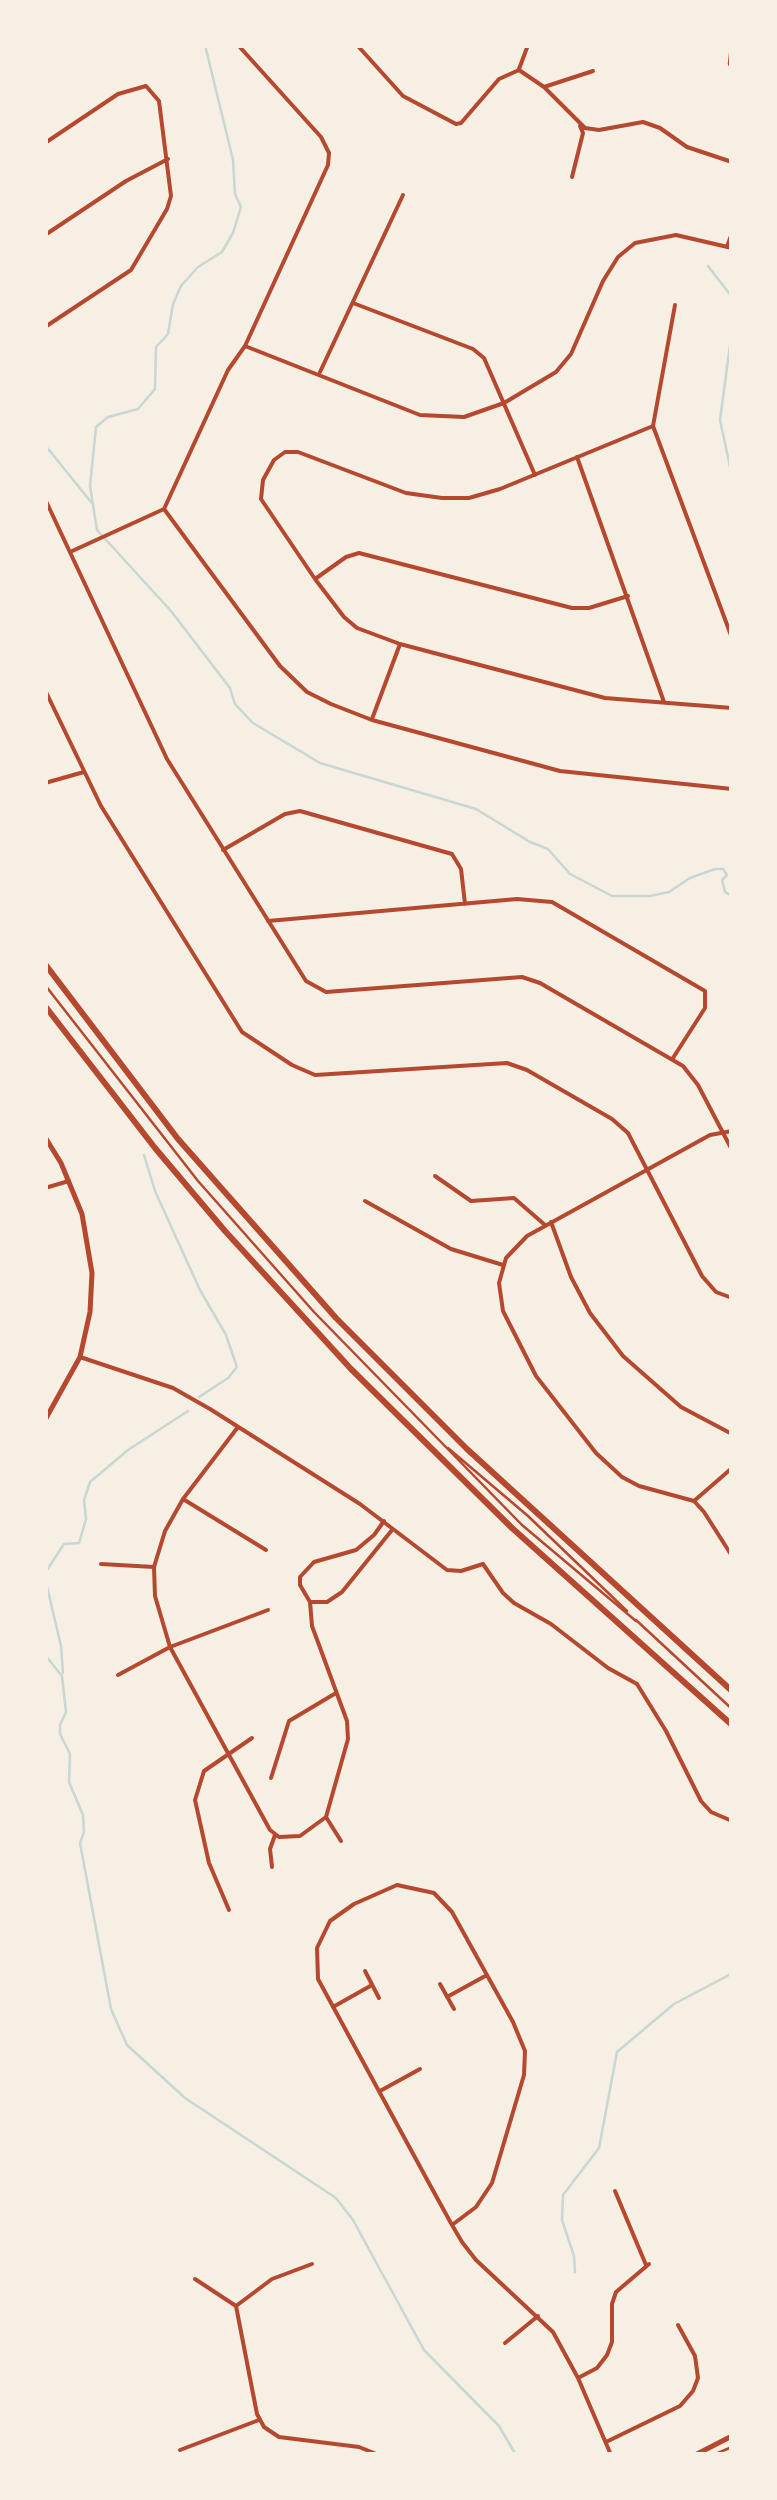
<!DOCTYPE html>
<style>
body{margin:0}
#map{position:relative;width:777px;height:2500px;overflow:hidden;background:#f6efe4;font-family:"Titillium Web",sans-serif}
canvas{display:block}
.frame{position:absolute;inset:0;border:48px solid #f6efe4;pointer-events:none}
</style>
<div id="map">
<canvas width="777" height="2500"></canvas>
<div class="frame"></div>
</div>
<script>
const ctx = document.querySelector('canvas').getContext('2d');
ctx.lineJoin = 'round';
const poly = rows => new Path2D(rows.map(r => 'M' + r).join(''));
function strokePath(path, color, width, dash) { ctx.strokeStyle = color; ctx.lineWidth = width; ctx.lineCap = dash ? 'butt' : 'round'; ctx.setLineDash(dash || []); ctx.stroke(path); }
const stream = poly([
 [205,45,233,160,235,194,241,207,233,233,222,252,198,267,181,286,173,304,168,334,156,347,155,389,138,409,108,417,96,427,90,486,97,530,171,611,230,688,235,704,253,723,320,763,476,809,530,842,548,849,570,874,612,896,650,896,669,892,690,878,715,869,723,869,727,875,722,880,725,892,732,896],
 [708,266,732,297],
 [732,330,720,420,732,476],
 [45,445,91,502],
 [144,1155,155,1191,200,1290,226,1335,237,1367,228,1378,199,1397],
 [45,1573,64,1544,79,1543,86,1519,84,1500,90,1482,128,1450,188,1411],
 [45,1578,61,1646,63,1673],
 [45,1655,62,1676,66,1712,60,1725,60,1734,70,1754,69,1782,83,1815,84,1832,80,1843,111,2009,127,2045,185,2098,336,2198,353,2220,424,2350,499,2426,516,2455],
 [575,2272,574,2256,562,2220,563,2195,599,2148,617,2052,674,2004,729,1975]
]);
const path = poly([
 [731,45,729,64,732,70]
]);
const service = poly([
 [45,985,198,1181,314,1312,522,1525,636,1621],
 [448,1448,528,1516,627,1611],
 [636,1620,732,1709],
 [713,2455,732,2447],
 [730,2455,732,2454]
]);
const minor = poly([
 [238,45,321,137,329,153,328,165,245,346],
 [357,45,403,96,456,124,461,123,499,79,519,70,544,87,585,128,599,130,643,122,660,128,687,147,732,162],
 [519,69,528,45],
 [544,87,593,71],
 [45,143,118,94,146,86,159,101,171,196,167,209,131,270,45,327],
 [572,177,583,133,580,126],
 [45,235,126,181,168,159],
 [727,247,732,233],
 [353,303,473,349,484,358,535,475],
 [675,305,653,426,732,638],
 [320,372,403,195],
 [653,426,500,489,469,498,442,498,406,493,298,452,285,452,274,460,263,480,261,499,315,579,344,617,357,628,400,644,605,698,732,708],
 [577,457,664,702],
 [45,499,167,759,306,981,326,992,522,977,540,983,683,1066,698,1085,732,1150],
 [164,509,228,370,245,346,420,415,464,417,504,403,556,372,571,354,603,281,618,257,635,243,676,235,732,248],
 [164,509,280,666,307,692,331,704,372,720,560,771,732,789],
 [70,552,164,509],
 [315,579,346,557,359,553,572,608,589,608,628,596],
 [45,690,101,806,242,1032,292,1065,315,1075,507,1063,527,1070,612,1119,628,1133,702,1276,716,1292,732,1298],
 [372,719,400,644],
 [45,783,84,772],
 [223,850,285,814,300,811,452,854,461,869,465,904],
 [268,921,517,899,552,902,705,991,705,1008,673,1058],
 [732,1131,710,1135,527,1236,506,1258,499,1283,503,1311,536,1376,596,1453,622,1477,639,1486,694,1501,704,1512,732,1556],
 [435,1176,471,1201,514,1198,545,1225],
 [45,1188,69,1181],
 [365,1201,451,1249,503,1265],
 [551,1222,571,1277,590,1313,623,1356,681,1407,732,1434],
 [80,1357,173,1388,210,1409,360,1504,447,1570,461,1571,483,1564,503,1593,514,1603,551,1624,608,1668,637,1684,666,1731,701,1801,711,1812,732,1821],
 [238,1427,183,1499,165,1531,154,1567,155,1596,170,1647,270,1830,279,1837,300,1836,326,1817,348,1739,347,1721,312,1626,310,1602,300,1585,300,1577,314,1562,356,1550,374,1535,384,1521],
 [183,1499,266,1550],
 [694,1501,732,1468],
 [101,1564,154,1567],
 [310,1602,327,1602,342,1592,392,1530],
 [118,1675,170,1647,268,1610],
 [271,1778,289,1721,336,1693],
 [326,1817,341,1841],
 [272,1867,270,1849,275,1835],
 [229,1910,209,1863,195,1800,204,1771,252,1738],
 [365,1971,379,1998],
 [440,1984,454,2009],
 [447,1997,487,1975],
 [333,2007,372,1985],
 [380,2091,420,2069],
 [615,2191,646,2265],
 [452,2225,476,2207,492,2183,524,2075,525,2051,513,2022,452,1912,434,1893,397,1885,354,1904,330,1921,317,1948,318,1979,430,2185,452,2225,462,2242,476,2260,553,2332,578,2378,611,2455],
 [195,2279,236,2306,257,2414,264,2427,279,2437,359,2447,379,2455],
 [236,2306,272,2279,312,2264],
 [505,2343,538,2316],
 [578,2378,597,2368,607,2355,612,2342,612,2304,616,2292,649,2264],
 [606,2442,680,2406,693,2391,698,2378,695,2356,678,2325],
 [180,2450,259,2420]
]);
const tertiary = poly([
 [45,1137,61,1163,82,1214,92,1273,90,1312,80,1357,45,1420],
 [695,2455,732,2436]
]);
const primary = poly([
 [45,964,178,1139,336,1318,467,1449,732,1691],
 [45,1006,155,1148,225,1231,351,1369,512,1528,732,1725]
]);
strokePath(stream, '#c9d6d2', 2.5);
strokePath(path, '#b5482f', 2.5);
strokePath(service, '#b5482f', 2.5);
strokePath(minor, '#b5482f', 4);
strokePath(tertiary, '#b5482f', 5);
strokePath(primary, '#b5482f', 6);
</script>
